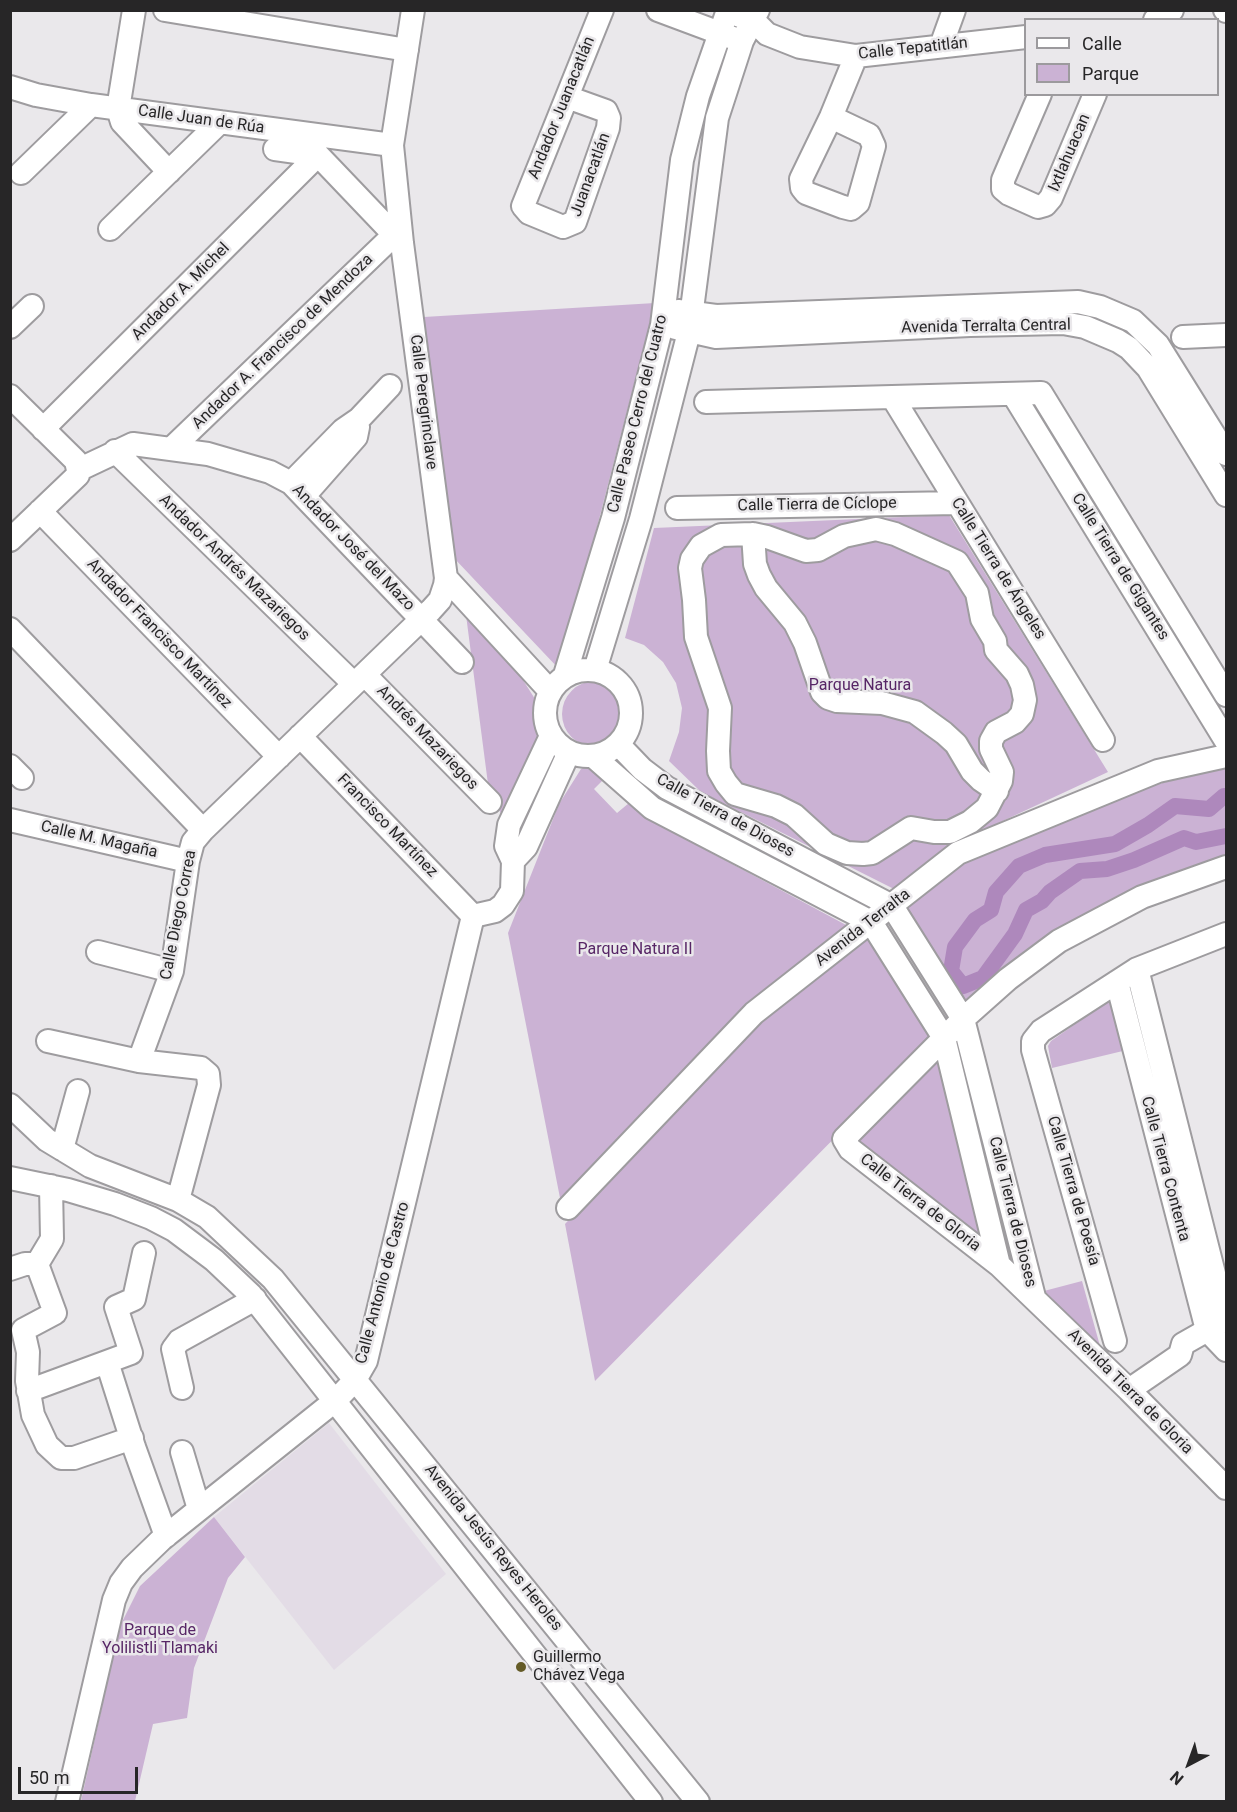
<!DOCTYPE html>
<meta charset="utf-8">
<style>
body{margin:0}
#map{position:relative;width:1237px;height:1812px;overflow:hidden;background:#eae8eb;font-family:Roboto,sans-serif}
canvas{display:block}
.frame{position:absolute;inset:0;border:12px solid #272627;pointer-events:none}
.legend{position:absolute;left:1024px;top:18px;width:195px;height:78px;box-sizing:border-box;background:#eae8eb;border:2px solid #9c9a9d;margin:0;padding:8px 10px;list-style:none;font-size:18px;color:#272627}
.legend li{display:flex;align-items:center;gap:12px;height:30px}
.legend b{width:30px;border:2px solid #9c9a9d}
.north{position:absolute;left:1159px;top:1734px;width:60px;height:60px;-webkit-text-stroke:4px #eae8eb;paint-order:stroke;rotate:221deg;font-size:16px;font-weight:700;line-height:24px;text-align:center;color:#272627}
.north::after{content:'';display:block;margin:auto;width:21px;height:27px;background:#272627;clip-path:polygon(50% 0,100% 100%,50% 72%,0 100%)}
.scale{position:absolute;left:18px;top:1767px;width:120px;height:27px;box-sizing:border-box;border:3px solid #272627;border-top:0;padding-left:8px;font-size:18px;line-height:21px;white-space:nowrap;color:#272627;-webkit-text-stroke:4px #eae8eb;paint-order:stroke}
</style>
<div id="map">
<canvas width="1237" height="1812"></canvas>
<div class="frame"></div>
<ul class="legend">
<li><b style="height:8px;background:#fff"></b>Calle</li>
<li><b style="height:16px;background:#cbb2d4"></b>Parque</li>
</ul>
<div class="north">N</div>
<div class="scale">50 m</div>
</div>
<script>
const ctx = document.querySelector('canvas').getContext('2d');
ctx.lineJoin = 'round';
function fill(path, color) { ctx.fillStyle = color; ctx.fill(path, 'evenodd'); }
const poly = rows => new Path2D(rows.map(r => 'M' + r).join(''));
function strokePath(path, color, width, dash) { ctx.strokeStyle = color; ctx.lineWidth = width; ctx.lineCap = dash ? 'butt' : 'round'; ctx.setLineDash(dash || []); ctx.stroke(path); }
function label(font, color, halo, rows, align = 'center') {
  ctx.font = font + ' Roboto,sans-serif'; ctx.lineWidth = 5; ctx.setLineDash([]); ctx.textBaseline = 'middle'; ctx.strokeStyle = halo; ctx.fillStyle = color; for (const [text, x, y, turn = 0] of rows) {
    ctx.save(); ctx.translate(x, y); ctx.rotate((+turn || 0) * Math.PI / 180); ctx.textAlign = isNaN(turn) ? turn : align; if (halo) ctx.strokeText(text, 0, 0); ctx.fillText(text, 0, 0); ctx.restore();
  }
}
const built = poly([
 [329,1423,446,1574,334,1670,214,1517]
]);
const green = poly([
 [655,303,560,670,453,557,424,317],
 [949,515,1108,772,964,839,925,864,894,889,701,792,669,761,679,732,682,708,676,683,663,662,644,645,625,638,654,528],
 [466,615,523,680,535,699,542,724,542,737,538,745,516,781,501,814,488,784],
 '562 714a33 33 0 1 1 66 0a33 33 0 1 1-66 0Z',
 [619,757,864,901,866,907,657,801,616,762],
 [1226,765,1226,859,967,1004,902,908,959,866,1134,791],
 [587,766,604,779,594,789,617,813,629,803,648,819,848,926,561,1203,508,933,559,804,581,769],
 [867,936,933,1038,595,1381,565,1224,760,1019],
 [1108,1001,1114,1003,1127,1050,1052,1068,1048,1046,1051,1041],
 [957,1050,960,1051,1017,1266,1010,1267],
 [939,1054,988,1246,850,1140],
 [1082,1281,1100,1346,1044,1291],
 [214,1517,245,1557,228,1578,194,1668,187,1718,153,1724,135,1801,81,1801,120,1626,140,1586]
]);
const canal = poly([
 [1226,796,1224,796,1209,809,1175,806,1148,825,1115,844,1045,855,1019,866,996,892,991,910,975,920,955,947,951,971,963,986,983,978,1015,934,1026,910,1042,901,1050,892,1080,871,1107,869,1134,860,1184,838,1196,842,1226,836]
]);
const minor = poly([
 [134,10,118,109,122,122,169,172],
 [165,10,407,50],
 [658,10,733,38],
 [1225,10,1226,11],
 [740,16,753,20,767,34,800,47,856,56,1026,37],
 [1155,20,1172,10],
 [941,46,954,10],
 [10,87,36,95,91,105,392,145],
 [1040,94,1003,180,1003,189,1009,194,1038,207,1045,205,1051,198,1095,94],
 [567,97,606,111,609,118,608,128,575,222,563,227,529,213,523,206,602,10],
 [831,117,869,135,874,146,858,203,851,209,843,207,806,193,802,188,801,179,831,117,856,56],
 [275,149,318,155,402,243],
 [21,173,91,105],
 [110,229,220,122],
 [678,311,716,316,1078,302,1100,307,1133,321,1158,345,1226,454],
 [10,327,32,306],
 [676,328,716,337,970,325,1063,323,1085,327,1118,341,1129,348,1148,368,1226,495],
 [1183,337,1226,335],
 [1013,394,1226,741],
 [10,396,76,461,78,470],
 [893,398,1103,740],
 [706,402,1041,393,1226,695],
 [43,429,318,155],
 [171,449,395,234],
 [115,451,354,684],
 [78,470,133,444,208,454,270,472,291,483,462,662],
 [291,483,343,430,359,419,390,386],
 [304,496,356,437,358,427],
 [677,508,957,503],
 [40,511,279,757],
 [876,529,895,534,957,562,977,593,982,619,995,641,996,650,1017,674,1022,685,1025,700,1022,714,1015,722,996,732,991,741,991,749,1002,772,1001,781,987,808,970,822,950,832,934,832,911,828,872,853,863,854,847,853,826,844,794,815,776,806,735,794,726,783,719,771,718,751,720,708,696,637,694,600,690,568,692,559,701,546,721,535,753,534,767,537,806,551,818,550,844,536,876,529],
 [753,534,755,564,759,575,766,588,795,623,805,643,822,692,828,698,837,701,882,703,915,712,944,733,956,744,972,771,981,780,997,791],
 [10,540,78,475,78,470],
 [446,578,550,691],
 [10,629,203,830],
 '545 713a43 43 0 1 1 86 0a43 43 0 1 1-86 0Z',
 [595,670,641,519,689,332,717,118,742,41,758,10],
 [365,675,490,802],
 [565,675,613,518,662,325,682,160,698,96,728,10],
 [300,736,473,916],
 [619,745,642,769,667,788,892,906,963,1019,1034,1297],
 [593,756,652,808,871,922,944,1038,999,1265],
 [10,766,22,778],
 [10,820,188,861],
 [513,861,526,847,569,752],
 [1226,867,1142,897,1059,941,1008,979,963,1019,844,1139,850,1149,999,1265,1129,1390,1226,1488],
 [473,916,495,911,503,905,512,891,513,861,506,846,509,825,551,736],
 [98,952,172,971],
 [1137,969,1226,1321],
 [1117,982,1207,1330,1226,1350],
 [48,1041,139,1061,201,1068,208,1074,209,1085,178,1200],
 [139,1061,172,971,188,861,193,842,203,830,431,610,440,600,445,585,446,578,402,243,392,145,413,10],
 [10,1105,47,1140,90,1166,178,1200,207,1217,273,1279,698,1802],
 [62,1149,78,1091],
 [10,1178,68,1190,115,1204,151,1218,174,1230,214,1260,251,1295,651,1802],
 [568,1208,754,1013,958,853,1158,771,1226,756],
 [37,1264,55,1313,23,1330,28,1352,27,1381,33,1415,47,1445,61,1458,74,1458,132,1438],
 [37,1264,52,1239,51,1186],
 [10,1269,25,1264,37,1264],
 [1115,1341,1033,1050,1033,1041,1041,1031,1137,969,1226,934],
 [107,1362,134,1447,166,1536],
 [182,1388,173,1349,179,1341,255,1299],
 [1129,1390,1180,1355,1183,1344,1220,1323],
 [28,1391,131,1353,116,1307,134,1299,144,1253],
 [182,1452,199,1509],
 [67,1802,114,1600,121,1583,132,1568,162,1539,336,1400,355,1380,366,1361,473,916]
]);
const markers = [
 [521,1667,6,"#645b27"]
];
const streetNames = [
 ["Calle Tepatitlán",913,49,-6],
 ["Andador Juanacatlán",562,108,-68],
 ["Calle Juan de Rúa",201,120,8],
 ["Ixtlahuacan",1070,153,-67],
 ["Juanacatlán",591,175,-70],
 ["Andador A. Michel",181,292,-45],
 ["Avenida Terralta Central",986,327,-1],
 ["Andador A. Francisco de Mendoza",283,342,-44],
 ["Calle Peregrinclave",423,402,83],
 ["Calle Paseo Cerro del Cuatro",638,414,-76],
 ["Calle Tierra de Cíclope",817,505,-1],
 ["Andador José del Mazo",353,548,46],
 ["Calle Tierra de Gigantes",1120,567,58],
 ["Andador Andrés Mazariegos",234,568,44],
 ["Calle Tierra de Ángeles",998,569,58],
 ["Andador Francisco Martínez",159,634,46],
 ["Andrés Mazariegos",427,738,46],
 ["Calle Tierra de Dioses",725,816,29],
 ["Francisco Martínez",387,826,46],
 ["Calle M. Magaña",99,840,13],
 ["Calle Diego Correa",179,915,-79],
 ["Avenida Terralta",863,928,-38],
 ["Calle Tierra Contenta",1165,1169,75],
 ["Calle Tierra de Poesía",1073,1191,74],
 ["Calle Tierra de Gloria",920,1203,38],
 ["Calle Tierra de Dioses",1012,1212,76],
 ["Calle Antonio de Castro",383,1283,-75],
 ["Avenida Tierra de Gloria",1130,1392,45],
 ["Avenida Jesús Reyes Heroles",493,1548,51]
];
const parkNames = [
 ["Parque Natura",860,686],
 ["Parque Natura II",635,950],
 ["Parque de",160,1631],
 ["Yolilistli Tlamaki",160,1649]
];
const poiNames = [
 ["Guillermo",533,1658],
 ["Chávez Vega",533,1676]
];
fill(built, '#e3dce6');
fill(green, '#cbb2d4');
strokePath(canal, '#ae88bc', 16);
strokePath(minor, '#9e9c9f', 26);
strokePath(minor, '#fff', 22);
for (const [x, y, r, color] of markers) { const dot = new Path2D(); dot.arc(x, y, r, 0, 2 * Math.PI); ctx.fillStyle = color; ctx.fill(dot); strokePath(dot, '#eae8eb', 2); }
label('16px', '#272627', '#eae8eb', streetNames);
label('16px', '#572666', '#eae8eb', parkNames);
label('16px', '#272627', '#eae8eb', poiNames, 'left');
</script>
